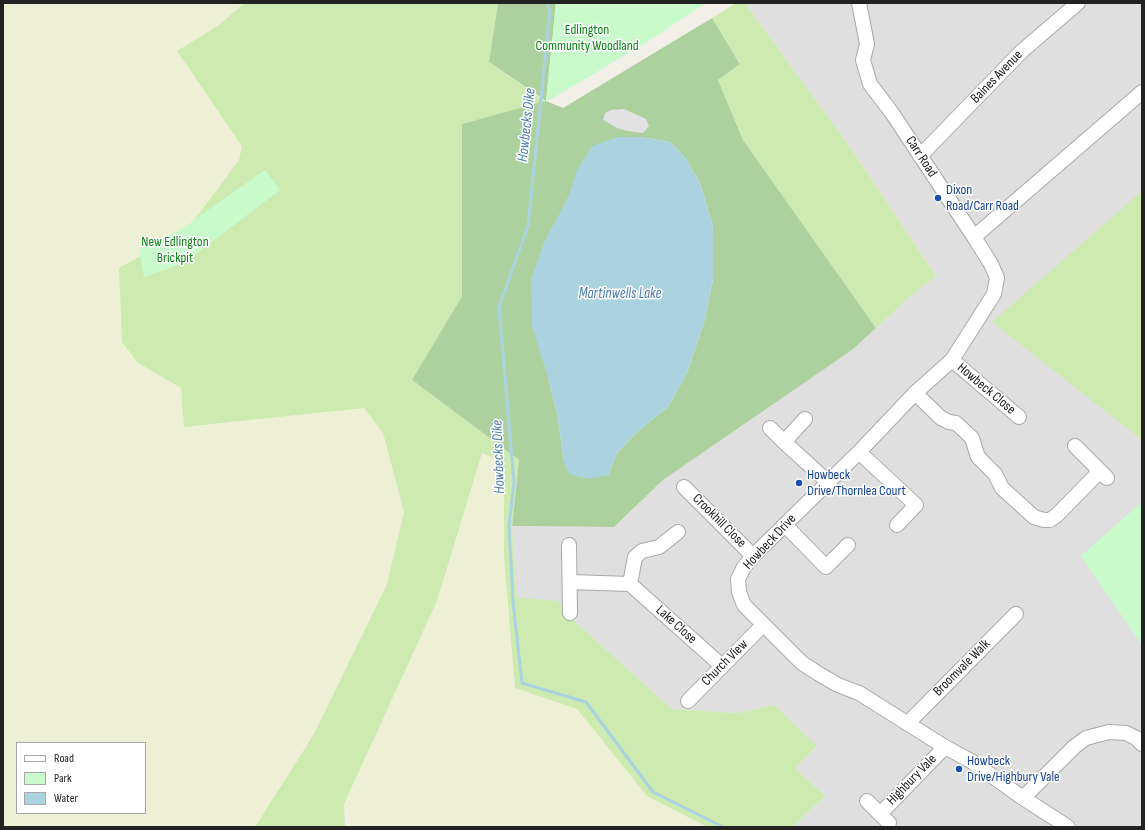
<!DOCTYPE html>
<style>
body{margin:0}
#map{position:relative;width:1145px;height:830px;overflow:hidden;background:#f2efe9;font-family:"Sofia Sans Condensed",sans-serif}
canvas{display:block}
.frame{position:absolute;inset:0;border:4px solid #222;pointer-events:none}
.legend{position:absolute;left:16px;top:742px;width:130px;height:72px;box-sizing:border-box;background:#fff;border:1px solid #a7a7a7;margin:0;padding:5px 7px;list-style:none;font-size:12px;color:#222}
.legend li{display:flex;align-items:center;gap:8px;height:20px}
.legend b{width:20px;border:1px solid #a7a7a7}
</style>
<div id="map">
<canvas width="1145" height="830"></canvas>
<div class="frame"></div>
<ul class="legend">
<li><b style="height:5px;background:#fff"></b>Road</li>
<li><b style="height:11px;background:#c8facc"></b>Park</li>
<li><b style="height:11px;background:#aad3df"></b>Water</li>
</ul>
</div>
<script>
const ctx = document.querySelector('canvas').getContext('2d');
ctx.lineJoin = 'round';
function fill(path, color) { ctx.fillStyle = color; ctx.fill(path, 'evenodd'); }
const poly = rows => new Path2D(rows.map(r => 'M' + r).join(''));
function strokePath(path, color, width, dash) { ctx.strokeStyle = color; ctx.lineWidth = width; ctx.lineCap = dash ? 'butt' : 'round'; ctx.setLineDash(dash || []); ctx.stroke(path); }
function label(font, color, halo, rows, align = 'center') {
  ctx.font = font + ' "Sofia Sans Condensed",sans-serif'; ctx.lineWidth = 3; ctx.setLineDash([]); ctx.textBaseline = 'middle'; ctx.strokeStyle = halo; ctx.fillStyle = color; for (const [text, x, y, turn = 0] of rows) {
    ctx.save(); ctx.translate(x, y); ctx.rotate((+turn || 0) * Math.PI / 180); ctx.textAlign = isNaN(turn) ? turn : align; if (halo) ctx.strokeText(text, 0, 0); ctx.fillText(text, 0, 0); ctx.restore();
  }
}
const residential = poly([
 [745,3,1142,3,1142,827,793,827,825,796,794,768,817,747,774,705,737,713,672,709,570,617,517,598,512,526,614,527,663,480,852,350,906,300,936,276,855,154]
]);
const farmland = poly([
 [3,3,244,3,219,25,177,51,243,146,239,160,187,230,138,363,181,388,185,427,364,408,383,433,404,512,387,584,314,734,255,827,3,827],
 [17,743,145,743,145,813,17,813],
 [482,453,504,461,504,556,515,688,577,709,647,796,707,827,351,827,344,804,437,601]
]);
const grass = poly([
 [244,3,498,3,489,62,546,102,462,124,462,296,412,380,519,460,512,526,517,598,559,601,570,617,672,709,737,713,774,705,817,746,795,768,825,796,793,827,707,827,647,796,577,709,515,688,504,556,504,462,482,453,437,601,344,804,345,827,255,827,314,734,387,584,404,512,383,433,364,408,184,427,181,388,138,363,122,342,119,268,187,230,239,160,242,146,177,51,219,25],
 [736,3,745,3,855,154,936,276,906,300,876,328,743,140,718,80,740,63,712,18],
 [1142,191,1142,440,992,322]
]);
const forest = poly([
 [498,3,556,3,546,101,563,108,712,18,740,64,718,80,743,140,876,328,852,350,663,480,614,527,512,526,519,460,412,380,462,296,462,124,546,101,489,62],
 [618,137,640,137,670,142,686,159,700,183,713,226,713,279,705,319,687,373,668,407,638,431,617,453,608,475,564,462,557,413,548,377,558,218,568,198]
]);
const park = poly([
 [556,3,706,3,644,44,546,102],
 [265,170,280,190,184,263,144,277,139,249,180,230],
 [1142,502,1142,645,1081,556]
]);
const parking = poly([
 [624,109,646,119,649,126,643,133,627,131,617,128,603,120,605,113,611,110]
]);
const water = poly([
 [618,137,640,137,670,142,686,159,700,183,713,226,713,279,705,319,687,373,668,407,638,431,617,453,608,475,588,479,569,474,564,462,557,413,548,377,532,327,531,280,545,240,568,198,577,170,592,146]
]);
const stream = poly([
 [547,3,550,11,528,226,499,307,514,482,509,526,513,602,522,683,586,702,653,792,723,827]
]);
const minor = poly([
 [859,3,867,44,863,60,870,84,892,113,974,237,1142,92],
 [920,156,1022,51,1078,3],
 [974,237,991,264,997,278,994,294,952,360,915,393,859,452,753,556,744,567,738,579,739,592,744,605,802,663,819,674,838,685,859,693,945,747,971,761,1023,798,1068,827],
 [952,360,1019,417],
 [915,393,941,418,949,422,956,423,972,438,978,457,995,474,1002,488,1034,517,1044,520,1050,520,1057,515,1100,471],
 [770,428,784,442,828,482],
 [784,442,805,419],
 [1075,446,1107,478],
 [859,452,916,505,897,525],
 [684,487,753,556],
 [785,525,826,567,848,545],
 [569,545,570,613],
 [570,582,630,584,722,666],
 [630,584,635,557,642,551,659,547,678,532],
 [688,701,763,625],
 [908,723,1016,614],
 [1023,798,1074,747,1086,738,1109,732,1126,733,1136,738,1142,744],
 [867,801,889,823],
 [880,814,945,747]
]);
const markers = [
 [938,198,4,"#1a4fb4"],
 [799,483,4,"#1a4fb4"],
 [959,769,4,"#1a4fb4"]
];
const parkNames = [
 ["Edlington",587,30],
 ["Community Woodland",587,46],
 ["New Edlington",175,242],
 ["Brickpit",175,258]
];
const streetNames = [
 ["Baines Avenue",997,77,-46],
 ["Carr Road",921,157,57],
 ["Howbeck Close",986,389,40],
 ["Crookhill Close",719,521,45],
 ["Howbeck Drive",770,542,-47],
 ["Lake Close",676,625,42],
 ["Church View",725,663,-45],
 ["Broomvale Walk",962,668,-45],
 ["Highbury Vale",912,780,-46]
];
const transitNames = [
 ["Dixon",946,190],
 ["Road/Carr Road",946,206],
 ["Howbeck",807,475],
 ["Drive/Thornlea Court",807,491],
 ["Howbeck",967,761],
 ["Drive/Highbury Vale",967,777]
];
const waterNames = [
 ["Howbecks Dike",527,125,-84],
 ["Martinwells Lake",620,294],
 ["Howbecks Dike",499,457,-92]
];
fill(residential, '#e0dfdf');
fill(farmland, '#eef0d5');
fill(grass, '#cdebb0');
fill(forest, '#add19e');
fill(park, '#c8facc');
fill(parking, '#e2e2e2');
fill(water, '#aad3df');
strokePath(stream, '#aad3df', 3);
strokePath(minor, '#a9a9a9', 16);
strokePath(minor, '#fff', 14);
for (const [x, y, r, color] of markers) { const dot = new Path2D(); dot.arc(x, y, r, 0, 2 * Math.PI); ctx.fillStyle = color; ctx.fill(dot); strokePath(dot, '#fff', 1.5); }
label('14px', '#0c8416', '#fff', parkNames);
label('14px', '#222', '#fff', streetNames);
label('14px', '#164399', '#fff', transitNames, 'left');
label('italic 15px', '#4a7aab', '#fff', waterNames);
</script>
